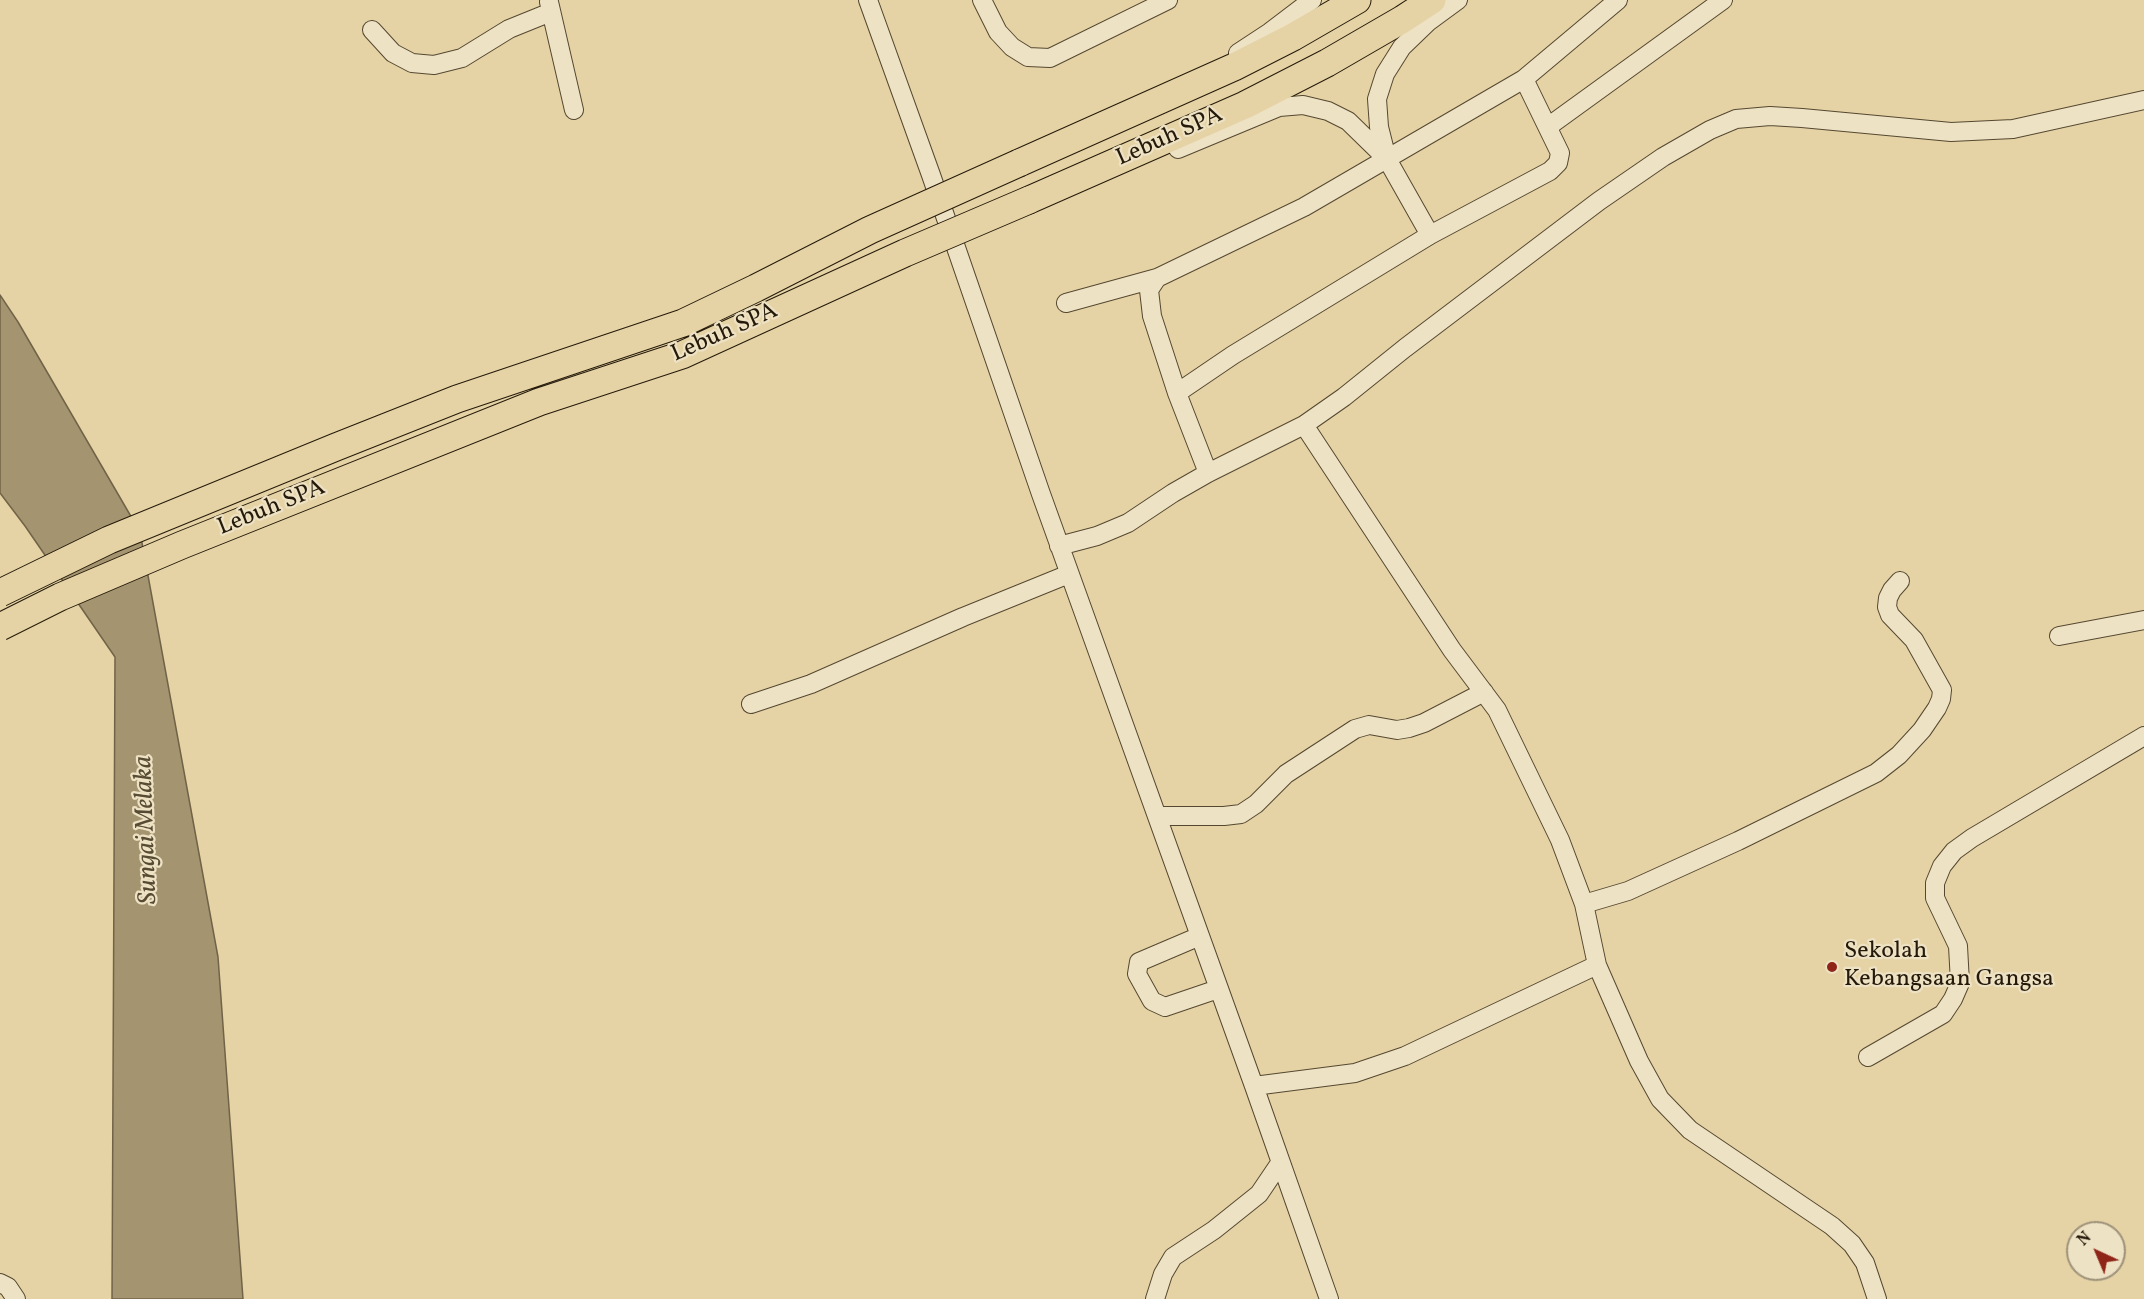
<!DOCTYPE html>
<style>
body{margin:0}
#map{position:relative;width:2144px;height:1299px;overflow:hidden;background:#e5d3a5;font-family:Vollkorn,serif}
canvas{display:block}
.north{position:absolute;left:2066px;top:1221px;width:60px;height:60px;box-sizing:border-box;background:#eee2c4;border:2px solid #9e927a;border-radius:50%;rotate:316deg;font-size:16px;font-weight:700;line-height:24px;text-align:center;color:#251a0a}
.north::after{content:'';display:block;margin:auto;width:21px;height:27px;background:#8f2418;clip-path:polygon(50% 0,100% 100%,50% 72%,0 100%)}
</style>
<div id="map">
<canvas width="2144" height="1299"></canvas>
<div class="north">N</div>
</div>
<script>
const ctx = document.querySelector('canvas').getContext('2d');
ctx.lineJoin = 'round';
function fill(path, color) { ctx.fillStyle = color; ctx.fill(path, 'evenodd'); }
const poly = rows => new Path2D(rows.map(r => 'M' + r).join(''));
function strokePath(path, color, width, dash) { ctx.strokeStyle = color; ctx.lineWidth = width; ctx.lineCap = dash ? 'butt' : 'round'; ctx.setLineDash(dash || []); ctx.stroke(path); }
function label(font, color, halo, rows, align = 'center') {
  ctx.font = font + ' Vollkorn,serif'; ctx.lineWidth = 4.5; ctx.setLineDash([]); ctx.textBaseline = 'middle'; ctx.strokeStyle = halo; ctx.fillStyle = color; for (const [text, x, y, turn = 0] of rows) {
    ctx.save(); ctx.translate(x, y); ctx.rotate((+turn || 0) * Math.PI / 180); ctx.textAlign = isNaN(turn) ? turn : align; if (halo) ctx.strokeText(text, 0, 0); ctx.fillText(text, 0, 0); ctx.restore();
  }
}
const water = poly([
 [0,295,18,322,140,532,218,957,243,1299,112,1299,115,657,25,526,0,493,0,295]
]);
const minor = poly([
 [868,0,931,175,1041,494,1254,1086,1329,1299],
 [982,0,998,32,1012,47,1028,57,1050,58,1168,0],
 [549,2,574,110],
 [372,30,393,53,412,63,434,65,462,58,509,29,551,12],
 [1238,53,1270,32,1312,0],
 [1549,126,1723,0],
 [1178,149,1279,107,1303,105,1328,111,1348,121,1387,159,1430,235],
 [1387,159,1379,127,1377,99,1385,74,1402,47,1428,22,1458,0],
 [1157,278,1149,290,1152,316,1177,393,1208,473],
 [1066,303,1157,278,1304,207,1524,79,1618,0],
 [1177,393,1233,355,1430,235,1550,171,1558,163,1560,153,1524,79],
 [1304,425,1452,650,1497,710,1560,840,1584,904,1597,965,1639,1061,1660,1099,1690,1130,1832,1226,1852,1244,1865,1263,1877,1299],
 [1059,546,1097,536,1128,523,1173,493,1208,473,1304,425,1344,397,1405,348,1599,201,1663,157,1710,130,1736,119,1770,116,1802,118,1951,132,2013,129,2144,100],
 [2059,636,2144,620],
 [751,704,811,684,963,617,1069,574],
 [1157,816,1224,816,1241,814,1256,804,1286,774,1355,729,1369,725,1397,730,1409,728,1424,723,1484,692],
 [1584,904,1628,891,1738,841,1876,773,1899,755,1922,730,1937,708,1941,699,1942,690,1914,640,1890,615,1887,607,1888,598,1892,590,1900,581],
 [1200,936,1139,962,1137,974,1152,1001,1165,1007,1218,989],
 [1868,1057,1943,1014,1953,999,1960,983,1958,946,1935,898,1935,883,1942,866,1954,851,1972,838,2144,736],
 [1254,1086,1355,1073,1405,1056,1597,965],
 [0,1283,8,1287,16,1299],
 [1155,1299,1163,1274,1173,1257,1214,1230,1259,1194,1280,1163]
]);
const highway = poly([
 [1019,163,1234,67,1293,37,1357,0],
 [1029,200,1245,105,1327,63,1403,19,1432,0]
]);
const highwayBridge = poly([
 [0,593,109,540,336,447,457,399,683,323,756,288,870,230,1019,163],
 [0,627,60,597,182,545,539,402,682,355,905,253,1029,200]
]);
const markers = [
 [1832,967,6,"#8f2418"]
];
const streetNames = [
 ["Lebuh SPA",1170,138,-24],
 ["Lebuh SPA",725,334,-24],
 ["Lebuh SPA",272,509,-22]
];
const poiNames = [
 ["Sekolah",1844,953],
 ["Kebangsaan Gangsa",1844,981]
];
const waterNames = [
 ["Sungai Melaka",148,830,-92]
];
fill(water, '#a49470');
strokePath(water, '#716347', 1.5);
strokePath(minor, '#554831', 20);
strokePath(highway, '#251a0a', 29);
strokePath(minor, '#eee2c4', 18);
strokePath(highway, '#e5d3a5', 27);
strokePath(highwayBridge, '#251a0a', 29, []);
strokePath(highwayBridge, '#e5d3a5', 27);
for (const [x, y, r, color] of markers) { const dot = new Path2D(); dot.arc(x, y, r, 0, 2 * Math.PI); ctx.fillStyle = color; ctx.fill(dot); strokePath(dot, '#eee2c4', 2); }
label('24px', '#251a0a', '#eee2c4', streetNames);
label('24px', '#251a0a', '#eee2c4', poiNames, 'left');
label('italic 26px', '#584b33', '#eee2c4', waterNames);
</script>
